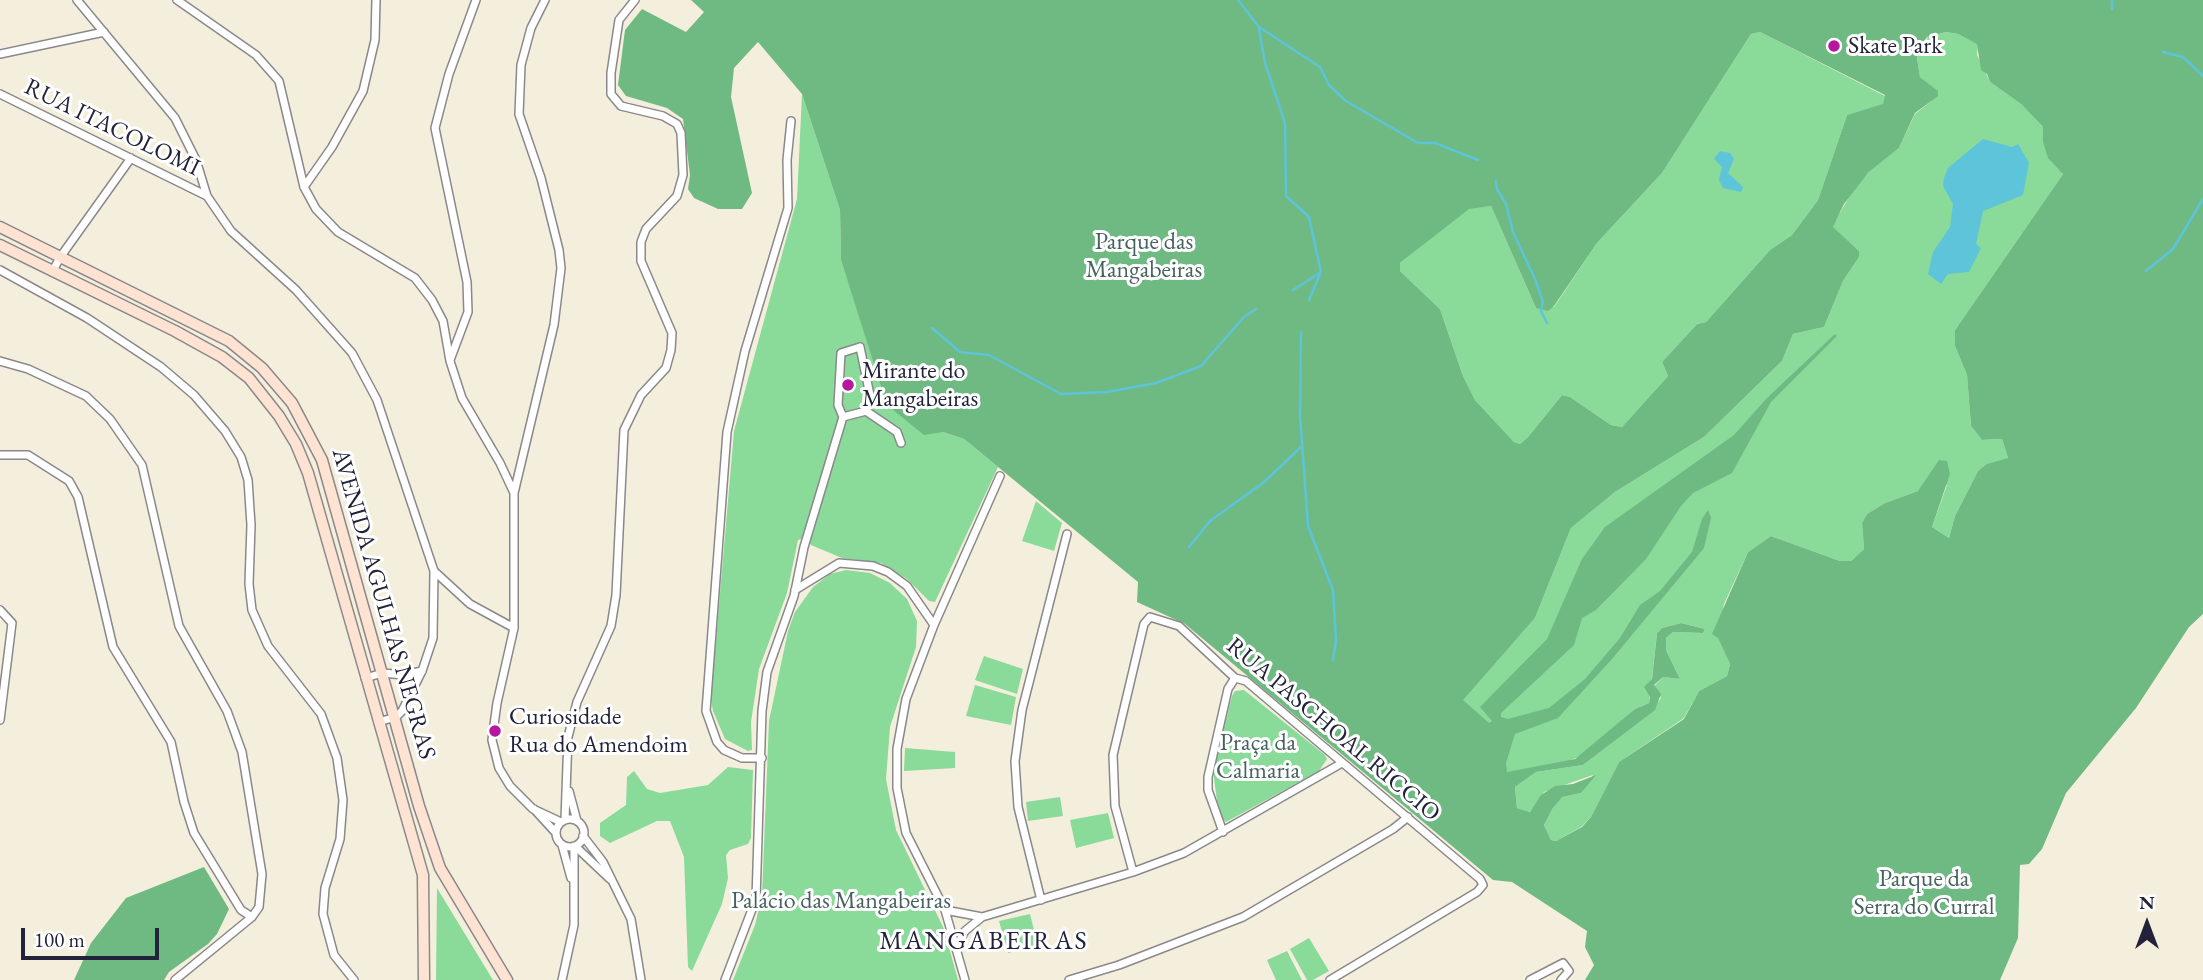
<!DOCTYPE html>
<meta charset="utf-8">
<style>
body{margin:0}
#map{position:relative;width:2203px;height:980px;overflow:hidden;background:#f4efdc;font-family:"EB Garamond",serif}
canvas{display:block}
.north{position:absolute;left:2112px;top:889px;width:70px;height:70px;-webkit-text-stroke:5px #fff;paint-order:stroke;rotate:0deg;font-size:19px;font-weight:700;line-height:28px;text-align:center;color:#22223b}
.north::after{content:'';display:block;margin:auto;width:24px;height:32px;background:#22223b;clip-path:polygon(50% 0,100% 100%,50% 72%,0 100%)}
.scale{position:absolute;left:21px;top:928px;width:138px;height:32px;box-sizing:border-box;border:4px solid #22223b;border-top:0;padding-left:9px;font-size:21px;line-height:24px;white-space:nowrap;color:#22223b;-webkit-text-stroke:5px #fff;paint-order:stroke}
</style>
<div id="map">
<canvas width="2203" height="980"></canvas>
<div class="north">N</div>
<div class="scale">100 m</div>
</div>
<script>
const ctx = document.querySelector('canvas').getContext('2d');
ctx.lineJoin = 'round';
function fill(path, color) { ctx.fillStyle = color; ctx.fill(path, 'evenodd'); }
const poly = rows => new Path2D(rows.map(r => 'M' + r).join(''));
function strokePath(path, color, width, dash) { ctx.strokeStyle = color; ctx.lineWidth = width; ctx.lineCap = dash ? 'butt' : 'round'; ctx.setLineDash(dash || []); ctx.stroke(path); }
function label(font, color, halo, rows, align = 'center') {
  ctx.font = font + ' "EB Garamond",serif'; ctx.lineWidth = 6; ctx.setLineDash([]); ctx.textBaseline = 'middle'; ctx.strokeStyle = halo; ctx.fillStyle = color; for (const [text, x, y, turn = 0] of rows) {
    ctx.save(); ctx.translate(x, y); ctx.rotate((+turn || 0) * Math.PI / 180); ctx.textAlign = isNaN(turn) ? turn : align; if (halo) ctx.strokeText(text, 0, 0); ctx.fillText(text, 0, 0); ctx.restore();
  }
}
const green = poly([
 [1760,32,1885,96,1883,105,1847,115,1818,200,1792,235,1770,250,1706,322,1697,324,1662,362,1668,376,1622,427,1611,425,1570,397,1562,395,1528,437,1520,444,1514,442,1475,400,1463,376,1440,309,1400,271,1400,263,1469,208,1491,206,1536,308,1554,307,1597,243,1662,173,1751,34],
 [1946,32,1958,34,1978,44,1977,55,1990,82,2021,104,2043,127,2043,142,2063,174,1955,330,1955,346,1967,375,1971,426,1982,440,2002,439,2008,458,1978,471,1955,516,1949,538,1932,527,1947,485,1918,491,1885,503,1867,514,1862,523,1864,549,1851,561,1840,561,1771,536,1748,552,1724,604,1718,637,1730,664,1727,676,1699,691,1684,718,1619,762,1591,817,1581,827,1556,841,1551,840,1544,825,1553,808,1561,797,1581,793,1593,775,1544,792,1530,812,1517,808,1515,787,1536,772,1583,765,1649,714,1661,698,1654,686,1663,677,1680,679,1666,650,1666,638,1673,632,1703,633,1705,629,1681,623,1662,628,1657,633,1649,703,1635,709,1585,754,1564,763,1511,773,1505,771,1506,763,1462,700,1535,618,1571,528,1615,492,1704,437,1782,361,1793,334,1824,327,1843,281,1859,257,1859,251,1832,227,1853,190,1868,173,1899,148,1915,114,1930,102,1937,91,1920,77,1917,58,1918,50,1928,37],
 [802,94,840,210,841,260,865,332,943,432,964,439,998,467,935,602,929,601,907,579,881,563,842,558,811,545,807,538,798,540,787,593,759,669,751,722,752,750,748,751,725,739,713,711,711,699,734,431,797,199],
 [1036,501,1062,523,1054,551,1022,541],
 [846,570,870,573,890,583,907,599,917,621,916,647,890,727,886,779,896,830,944,929,958,980,733,980,755,925,762,895,769,721,788,631,795,612,813,587,830,574],
 [984,656,1023,669,1017,694,975,680],
 [975,685,1016,697,1011,725,966,716],
 [1244,690,1325,755,1327,759,1319,771,1226,822,1219,815,1213,771,1232,696,1235,691],
 [905,748,955,752,955,768,904,771],
 [728,767,753,770,751,838,748,844,730,850,726,855,728,878,722,904,692,971,688,967,684,857,670,821,657,821,610,843,600,836,600,823,626,805,627,777,634,771,647,789,660,793,708,785],
 [1060,797,1063,816,1028,821,1026,802],
 [1108,813,1114,838,1076,848,1070,820],
 [437,888,493,980,436,980],
 [1030,914,1038,946,1008,953,999,921],
 [1309,938,1329,971,1313,980,1307,980,1290,949],
 [1287,951,1302,980,1276,980,1267,960]
]);
const forest = poly([
 [691,0,2203,0,2203,614,2189,627,2136,708,2066,793,2042,849,2029,864,2020,865,2018,938,2000,980,1585,980,1594,965,1585,947,1587,931,1512,882,1493,880,1185,624,1137,602,1138,582,964,439,943,432,924,435,887,405,841,260,840,210,802,94,758,42,734,68,731,97,752,193,742,209,718,209,694,198,688,189,690,175,683,119,667,108,626,96,618,85,625,30,642,9,686,32,704,12],
 [1760,32,1885,95,1883,104,1847,115,1818,200,1792,235,1770,250,1706,322,1697,324,1662,362,1668,376,1622,427,1611,425,1570,397,1562,395,1528,437,1520,444,1514,442,1475,400,1463,376,1440,309,1400,271,1400,263,1469,209,1491,206,1536,308,1548,311,1554,306,1597,243,1662,173,1751,34],
 [1946,32,1958,34,1977,44,1981,70,1987,74,1990,82,2021,104,2043,127,2043,142,2048,158,2063,174,1955,330,1955,346,1967,375,1971,426,1982,440,2002,439,2008,458,1987,464,1978,471,1955,516,1949,538,1932,527,1950,474,1947,461,1939,460,1918,491,1885,503,1867,514,1862,523,1864,549,1851,561,1840,561,1771,536,1748,552,1712,634,1718,638,1730,664,1727,676,1699,691,1684,719,1619,762,1591,817,1582,827,1556,841,1551,840,1544,825,1553,808,1562,797,1581,793,1596,775,1573,784,1555,786,1541,795,1530,812,1517,808,1515,787,1536,772,1583,765,1655,710,1661,694,1654,685,1663,677,1680,679,1666,650,1666,638,1673,632,1703,633,1705,629,1681,623,1662,628,1657,633,1652,679,1644,687,1650,697,1649,703,1635,709,1575,759,1507,772,1506,763,1515,734,1558,718,1612,659,1704,548,1711,518,1708,510,1702,519,1692,552,1660,591,1640,605,1620,638,1585,679,1549,708,1508,719,1501,717,1501,713,1574,645,1582,618,1596,610,1646,559,1681,506,1693,493,1732,473,1771,402,1837,336,1835,334,1767,398,1734,435,1605,527,1582,559,1547,639,1480,707,1492,721,1489,723,1463,700,1535,618,1571,528,1615,492,1704,437,1782,361,1793,334,1824,327,1843,281,1859,257,1859,251,1833,227,1844,204,1868,173,1899,148,1915,113,1938,96,1938,91,1920,77,1917,58,1918,50,1927,37],
 [204,867,229,909,217,934,208,944,169,972,164,980,74,980,91,943,126,898]
]);
const water = poly([
 [1983,139,2012,147,2018,144,2029,163,2023,195,1983,211,1976,244,1981,248,1969,272,1948,274,1941,284,1928,274,1933,252,1950,227,1953,204,1943,186,1944,178,1948,168],
 [1720,151,1730,153,1734,159,1728,173,1743,187,1741,192,1723,188,1719,180,1722,167,1714,159]
]);
const stream = poly([
 [1238,0,1259,27,1320,67,1329,85,1346,101,1418,143,1435,143,1478,160],
 [2112,9,2112,0],
 [1259,29,1265,63,1285,123,1286,196,1309,217,1321,272,1293,290],
 [2163,52,2183,57,2203,76],
 [1496,181,1497,189,1506,204,1513,232,1535,279,1543,302,1541,311,1547,323],
 [2146,271,2173,249,2203,199],
 [1309,300,1320,274],
 [932,328,960,352,989,355,1061,394,1107,392,1156,383,1201,366,1244,317,1256,309],
 [1301,332,1300,415,1308,526,1333,590,1336,641,1333,660],
 [1189,547,1210,521,1263,483,1301,447]
]);
const street = poly([
 [77,0,175,118,196,160,207,196,231,231,296,290,352,353,377,400,434,571,470,604,514,628],
 [177,0,256,55,279,81,304,187,316,209,338,232,415,278,432,300,443,321,450,361,462,398,500,463,514,493],
 [545,0,531,28,521,65,519,114,541,178,559,250,561,268,554,325,514,493,514,628,497,703,492,740,499,768,510,786,533,809,561,822],
 [0,54,104,32],
 [0,94,207,196],
 [304,187,332,147,363,91,375,40,376,0],
 [0,270,87,318,161,367,194,395,225,431,241,457,248,480,251,525,249,584,252,610,268,646,321,714,337,758,343,800,340,839,325,888,323,914,334,955,354,980],
 [52,272,61,256,131,158],
 [860,347,871,400,866,411,843,417,838,405,841,353,860,347],
 [450,360,468,312,467,282,435,128,449,74,476,0],
 [0,361,28,369,86,396,110,419,142,465,179,626,227,711,242,752,262,874,259,907,252,917,175,980],
 [866,411,897,432,901,443],
 [0,455,28,455,69,481,78,497,113,647,171,742,184,802,194,833,241,910,252,917],
 [795,590,839,563,873,566,888,572,907,586,934,625],
 [0,610,12,623,0,720],
 [403,675,411,696],
 [365,678,383,673,403,675,422,671],
 [378,722,396,717,402,711,422,671,433,638,434,571],
 [762,758,742,758,724,750,717,742,706,711,727,432,745,351,788,208,787,160,791,121],
 [569,791,577,821],
 [534,809,556,833],
 '556 833a14 14 0 1 1 28 0a14 14 0 1 1-28 0Z',
 [565,820,568,737,577,702,611,626,616,595,624,430,641,395,666,368,671,350,672,333,641,261,641,242,646,229,677,196,683,175,681,133,677,124,663,116,621,106,611,94,611,73,619,20,635,0],
 [1223,832,1208,790,1208,777,1228,689,1235,678],
 [583,836,603,862,631,919,641,980],
 [562,845,571,878],
 [575,846,610,879],
 [1133,872,1115,806,1113,755,1144,624,1150,617,1179,626,1235,678,1246,681,1480,879,1483,885,1477,892,1330,980],
 [1041,900,1018,807,1015,761,1022,710,1067,534],
 [945,910,982,917,965,931,957,945],
 [982,917,1133,872,1184,853,1342,763],
 [562,980,574,925,574,846],
 [725,980,756,899,762,711,767,672,794,596,804,547,843,417],
 [965,980,945,910,906,833,897,788,897,749,906,699,934,625,1000,476],
 [1069,980,1119,965,1243,917,1393,829,1408,817],
 [1530,980,1563,963,1569,971,1561,980]
]);
const secondary = poly([
 [0,227,229,341,262,368,292,403,322,460,419,806,440,868,507,980],
 [0,245,175,331,222,357,249,378,279,416,296,444,308,473,423,875,424,980]
]);
const markers = [
 [1834,46,7,"#b5179e"],
 [848,385,7,"#b5179e"],
 [495,731,7,"#b5179e"]
];
const poiNames = [
 ["Skate Park",1848,46],
 ["Mirante do",862,371],
 ["Mangabeiras",862,399],
 ["Curiosidade",509,717],
 ["Rua do Amendoim",509,745]
];
const streetNames = [
 ["RUA ITACOLOMI",112,128,26],
 ["AVENIDA AGULHAS NEGRAS",383,604,74],
 ["RUA PASCHOAL RICCIO",1333,730,40]
];
const parkNames = [
 ["Parque das",1144,242],
 ["Mangabeiras",1144,270],
 ["Praça da",1258,743],
 ["Calmaria",1258,771],
 ["Parque da",1924,879],
 ["Serra do Curral",1924,907],
 ["Palácio das Mangabeiras",841,901]
];
const neighbourhoodNames = [
 ["MANGABEIRAS",984,942]
];
fill(green, '#8ada9a');
fill(forest, '#6fba82');
fill(water, '#5dc4da');
strokePath(stream, '#5dc4da', 2.5);
strokePath(street, '#8b888c', 10);
strokePath(secondary, '#8b888c', 13);
strokePath(street, '#fff', 7);
strokePath(secondary, '#fee3d2', 10);
for (const [x, y, r, color] of markers) { const dot = new Path2D(); dot.arc(x, y, r, 0, 2 * Math.PI); ctx.fillStyle = color; ctx.fill(dot); strokePath(dot, '#fff', 2.5); }
label('24px', '#22223b', '#fff', poiNames, 'left');
label('24px', '#22223b', '#fff', streetNames);
label('24px', '#46625c', '#fff', parkNames);
ctx.letterSpacing = '2px';
label('26px', '#22223b', '#fff', neighbourhoodNames);
ctx.letterSpacing = '0px';
</script>
